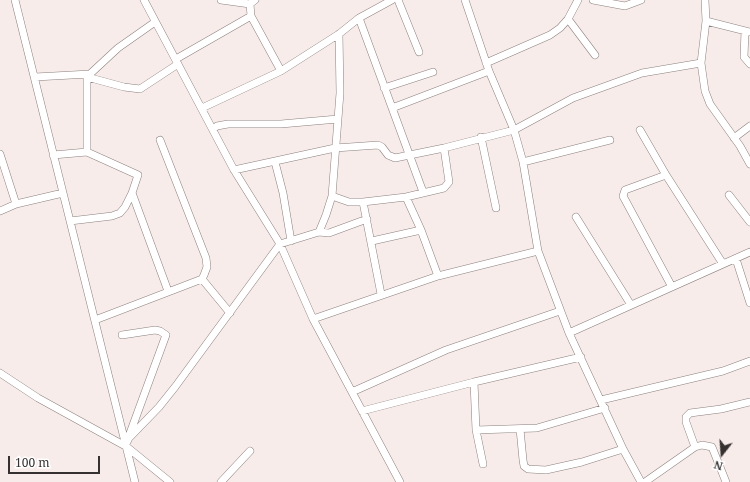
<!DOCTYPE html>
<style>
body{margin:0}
#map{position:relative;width:750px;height:482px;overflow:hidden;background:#f8ecea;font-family:"Noto Serif",serif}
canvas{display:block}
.north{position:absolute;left:702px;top:434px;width:40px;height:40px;-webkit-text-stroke:3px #fff;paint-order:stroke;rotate:197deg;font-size:11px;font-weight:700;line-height:16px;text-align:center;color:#353130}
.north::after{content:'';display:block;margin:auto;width:14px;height:18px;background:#353130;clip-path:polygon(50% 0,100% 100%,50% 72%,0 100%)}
.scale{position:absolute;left:8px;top:456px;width:92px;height:18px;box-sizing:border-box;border:2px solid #353130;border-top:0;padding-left:5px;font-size:12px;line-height:14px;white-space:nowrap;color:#353130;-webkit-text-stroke:3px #fff;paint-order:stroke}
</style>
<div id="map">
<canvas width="750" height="482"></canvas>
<div class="north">N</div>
<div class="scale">100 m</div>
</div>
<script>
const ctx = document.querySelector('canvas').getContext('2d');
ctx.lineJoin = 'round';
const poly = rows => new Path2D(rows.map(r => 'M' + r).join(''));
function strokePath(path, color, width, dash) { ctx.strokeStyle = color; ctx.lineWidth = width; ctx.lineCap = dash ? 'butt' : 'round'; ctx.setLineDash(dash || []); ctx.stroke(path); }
const street = poly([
 [15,0,135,482],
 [144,0,234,170,280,244,313,319,400,482],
 [221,0,250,4,255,0],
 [398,0,419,52],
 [465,0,489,71,514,130,523,162,538,251,569,333,623,449,641,482],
 [593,0,625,6,641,0],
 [705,0,706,21,701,63,705,91,710,104,740,146,750,164],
 [250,4,251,16,281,71],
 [359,18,423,192],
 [568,19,595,55],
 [706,21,750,32],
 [745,31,744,57,750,64],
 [176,59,251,16],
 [486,63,550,35,560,28,568,19,578,0],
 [35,77,90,74,118,48,155,22],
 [87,77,124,87,140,89,178,64],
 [384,88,433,72],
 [202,108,281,71,339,34,359,18,392,0],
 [392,108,489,71],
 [213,129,217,126,228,124,281,124,338,119],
 [640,130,666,175,723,264],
 [481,137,496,208],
 [734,138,750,126],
 [87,152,87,77,90,75],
 [0,154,16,204],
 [53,155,87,152,138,175,132,193,125,207,120,213,112,216,70,221],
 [275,162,283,193,291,241],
 [523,162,610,140],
 [234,170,335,148,378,145,382,147,388,155,395,158,444,148,514,130,573,98,642,73,701,63],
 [666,175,625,190,623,196,672,287],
 [132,193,168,291],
 [729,195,750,222],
 [332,196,349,202,363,202,406,197,444,188,449,182,444,148],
 [406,197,421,230,438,276],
 [363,202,381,294],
 [0,211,16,204,63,193],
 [576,217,631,305],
 [319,232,329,233,367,219],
 [372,241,421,230],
 [736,259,750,303],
 [202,279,230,313],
 [313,319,438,276,538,251],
 [95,320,202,279,204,275,207,267,206,258,160,140],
 [569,333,750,252],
 [122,335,155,330,160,331,166,335,129,436],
 [0,373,38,398,127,447,170,482],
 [474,382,476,430,483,464],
 [352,392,446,350,560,311],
 [601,400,723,371,750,361],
 [362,411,474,382,581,357],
 [520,429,523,460,524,466,528,469,546,470,582,462,623,449],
 [476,430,537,428,605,408],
 [126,444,129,438,159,407,175,387,280,244,319,232,326,215,332,196,340,93,339,34],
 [695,447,686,422,686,417,690,413,721,409,750,402],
 [221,482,250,451],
 [645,482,695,447,702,445,712,447,726,482]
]);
strokePath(street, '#8a807e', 8);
strokePath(street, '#fff', 7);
</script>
